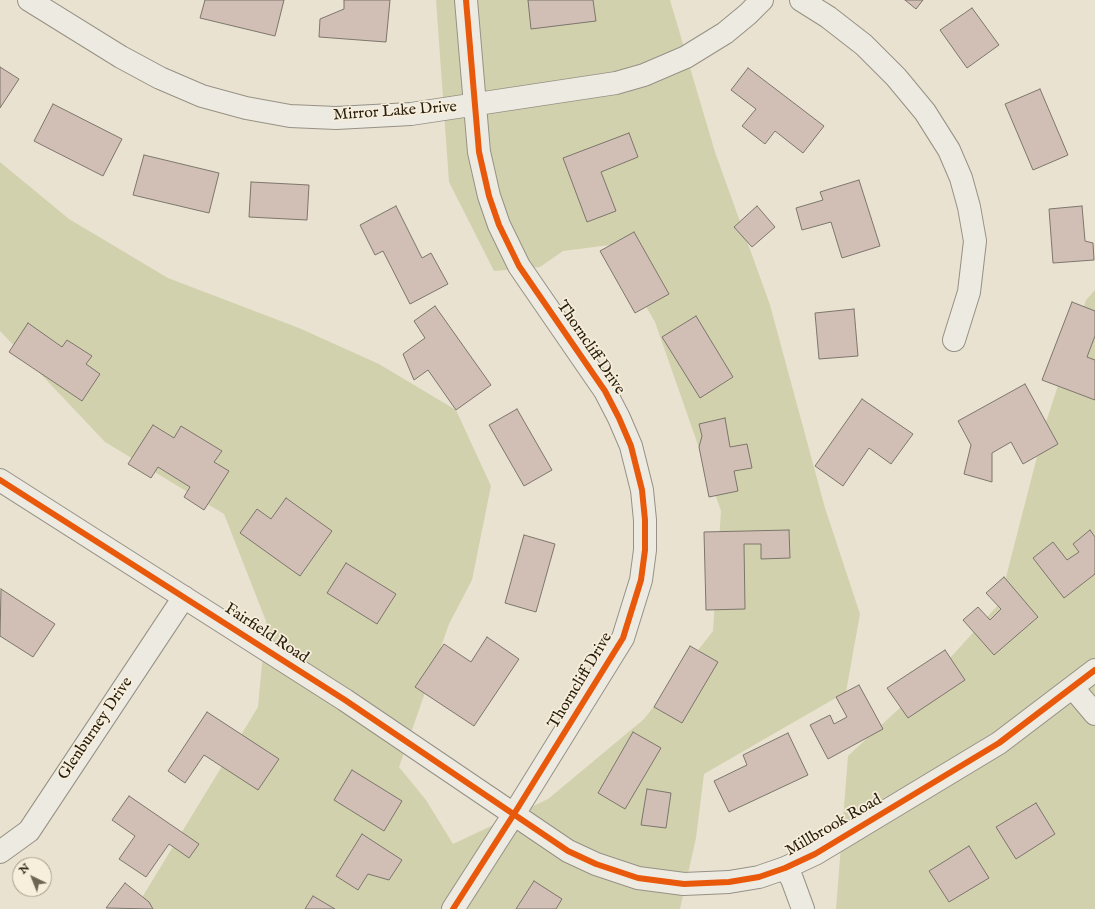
<!DOCTYPE html>
<style>
body{margin:0}
#map{position:relative;width:1095px;height:909px;overflow:hidden;background:#e9e2d1;font-family:"IM FELL English",serif}
canvas{display:block}
.north{position:absolute;left:12px;top:857px;width:40px;height:40px;box-sizing:border-box;background:#f7eedb;border:1px solid #a59c89;border-radius:50%;rotate:317deg;font-size:11px;font-weight:700;line-height:16px;text-align:center;color:#2b200f}
.north::after{content:'';display:block;margin:auto;width:14px;height:18px;background:#6e6453;clip-path:polygon(50% 0,100% 100%,50% 72%,0 100%)}
</style>
<div id="map">
<canvas width="1095" height="909"></canvas>
<div class="north">N</div>
</div>
<script>
const ctx = document.querySelector('canvas').getContext('2d');
ctx.lineJoin = 'round';
function fill(path, color) { ctx.fillStyle = color; ctx.fill(path, 'evenodd'); }
const poly = rows => new Path2D(rows.map(r => 'M' + r).join(''));
function strokePath(path, color, width, dash) { ctx.strokeStyle = color; ctx.lineWidth = width; ctx.lineCap = dash ? 'butt' : 'round'; ctx.setLineDash(dash || []); ctx.stroke(path); }
function label(font, color, halo, rows, align = 'center') {
  ctx.font = font + ' "IM FELL English",serif'; ctx.lineWidth = 3.5; ctx.setLineDash([]); ctx.textBaseline = 'middle'; ctx.strokeStyle = halo; ctx.fillStyle = color; for (const [text, x, y, turn = 0] of rows) {
    ctx.save(); ctx.translate(x, y); ctx.rotate((+turn || 0) * Math.PI / 180); ctx.textAlign = isNaN(turn) ? turn : align; if (halo) ctx.strokeText(text, 0, 0); ctx.fillText(text, 0, 0); ctx.restore();
  }
}
const green = poly([
 [436,0,670,0,715,152,770,305,825,508,860,614,846,692,704,774,696,838,680,909,135,909,258,707,266,621,224,514,105,442,0,331,0,162,69,219,168,278,299,328,379,364,456,410,491,486,472,580,449,624,399,767,426,800,453,844,548,799,644,719,713,631,721,511,655,322,610,245,563,251,540,267,494,271,449,182],
 [1095,290,1095,909,836,909,848,756,931,679,999,604,1046,422,1086,300]
]);
const building = poly([
 [205,0,284,0,275,36,200,18,205,0],
 [344,0,390,0,386,42,319,37,320,19,344,9,344,0],
 [528,0,593,0,596,21,531,29,528,0],
 [905,0,923,0,916,9,905,0],
 [972,8,999,45,967,68,940,30,972,8],
 [0,67,19,79,0,108,0,67],
 [748,68,824,126,803,153,775,131,765,144,742,126,756,109,731,90,748,68],
 [1040,89,1068,155,1033,170,1005,104,1040,89],
 [53,104,122,139,103,176,34,141,53,104],
 [629,133,638,157,601,172,616,211,587,222,563,158,629,133],
 [144,155,219,173,209,213,133,195,144,155],
 [859,180,880,246,842,258,831,222,802,230,796,208,823,200,820,192,859,180],
 [251,182,309,185,307,220,249,217,251,182],
 [396,206,422,258,431,253,448,284,410,304,383,251,375,255,360,225,396,206],
 [757,206,775,227,752,247,734,227,757,206],
 [1082,206,1085,241,1093,243,1094,260,1053,263,1049,209,1082,206],
 [634,232,669,294,635,313,600,251,634,232],
 [1072,302,1095,311,1095,336,1087,357,1095,360,1095,400,1042,380,1072,302],
 [435,306,491,385,456,410,428,370,414,380,403,354,425,338,414,321,435,306],
 [854,309,858,356,819,359,815,313,854,309],
 [696,316,733,377,700,398,662,337,696,316],
 [28,323,62,347,67,340,92,356,86,364,100,374,82,401,9,352,28,323],
 [1025,384,1058,444,1023,464,1011,442,992,453,992,482,964,474,971,445,958,421,1025,384],
 [862,399,913,434,891,464,869,448,843,486,815,466,862,399],
 [517,409,552,470,524,486,489,425,517,409],
 [725,418,730,447,747,444,752,468,734,471,738,491,709,497,699,447,702,436,699,424,725,418],
 [153,425,174,438,181,426,222,451,214,462,229,471,204,510,184,497,190,487,158,467,151,478,128,464,153,425],
 [286,498,332,531,300,576,240,533,257,509,271,519,286,498],
 [789,530,790,558,761,559,761,544,744,544,745,609,706,610,704,532,789,530],
 [1090,530,1095,537,1095,574,1064,598,1033,558,1053,542,1067,560,1079,552,1073,544,1090,530],
 [524,535,555,544,536,612,505,603,524,535],
 [346,563,396,594,377,624,327,593,346,563],
 [1004,577,1038,617,994,655,963,620,978,607,990,620,1001,609,986,593,1004,577],
 [1,589,55,624,33,657,0,636,1,589],
 [487,637,519,659,474,726,415,687,444,644,471,662,487,637],
 [690,646,718,662,682,723,654,707,690,646],
 [945,650,965,680,908,718,887,688,945,650],
 [859,685,883,729,828,759,810,725,830,715,834,724,847,717,836,697,859,685],
 [207,712,279,759,258,790,204,755,185,783,168,771,207,712],
 [633,732,661,748,625,809,598,793,633,732],
 [788,733,808,775,729,812,714,781,747,765,743,755,788,733],
 [352,770,402,801,384,831,334,800,352,770],
 [647,789,671,793,666,828,641,825,647,789],
 [129,796,199,844,189,858,169,844,146,877,119,859,135,836,112,820,129,796],
 [1036,803,1055,834,1016,859,996,827,1036,803],
 [362,834,402,860,389,880,368,874,358,890,336,876,362,834],
 [969,846,989,878,949,902,929,871,969,846],
 [534,881,562,899,556,909,516,909,534,881],
 [125,883,149,902,153,909,106,908,125,883],
 [313,896,335,909,305,909,313,896]
]);
const minor = poly([
 [29,0,121,57,160,78,202,96,246,108,290,116,336,118,411,114,616,83,644,75,686,57,725,33,748,14,762,0],
 [801,0,828,17,864,45,896,77,925,112,949,150,961,178,969,207,975,241,969,292,954,340],
 [0,480,345,700,568,851,596,864,638,878,684,884,729,882,759,877,785,868,815,854,999,743,1095,670],
 [1073,688,1095,714],
 [0,852,29,831,184,597],
 [785,868,792,879,803,909],
 [453,909,514,814,623,638,641,580,645,550,645,520,642,490,631,446,619,418,605,391,519,266,499,225,489,196,479,152,466,0]
]);
const cycleway = poly([
 [0,480,345,700,568,851,596,864,638,878,684,884,729,882,759,877,785,868,815,854,999,743,1095,670],
 [453,909,514,814,623,638,641,580,645,550,645,520,642,490,631,446,619,418,605,391,519,266,499,225,489,196,479,152,466,0]
]);
const streetNames = [
 ["Mirror Lake Drive",395,112,-4],
 ["Thorncliff Drive",590,348,56],
 ["Fairfield Road",266,634,33],
 ["Thorncliff Drive",581,681,-59],
 ["Glenburney Drive",96,729,-56],
 ["Millbrook Road",834,826,-30]
];
fill(green, '#d2d1ae');
fill(building, '#d1bfb6');
strokePath(building, '#7c766b', 1);
strokePath(minor, '#969185', 24);
strokePath(minor, '#edeae1', 22);
strokePath(cycleway, '#e8590c', 6);
label('16px', '#2b200f', '#f7eedb', streetNames);
</script>
